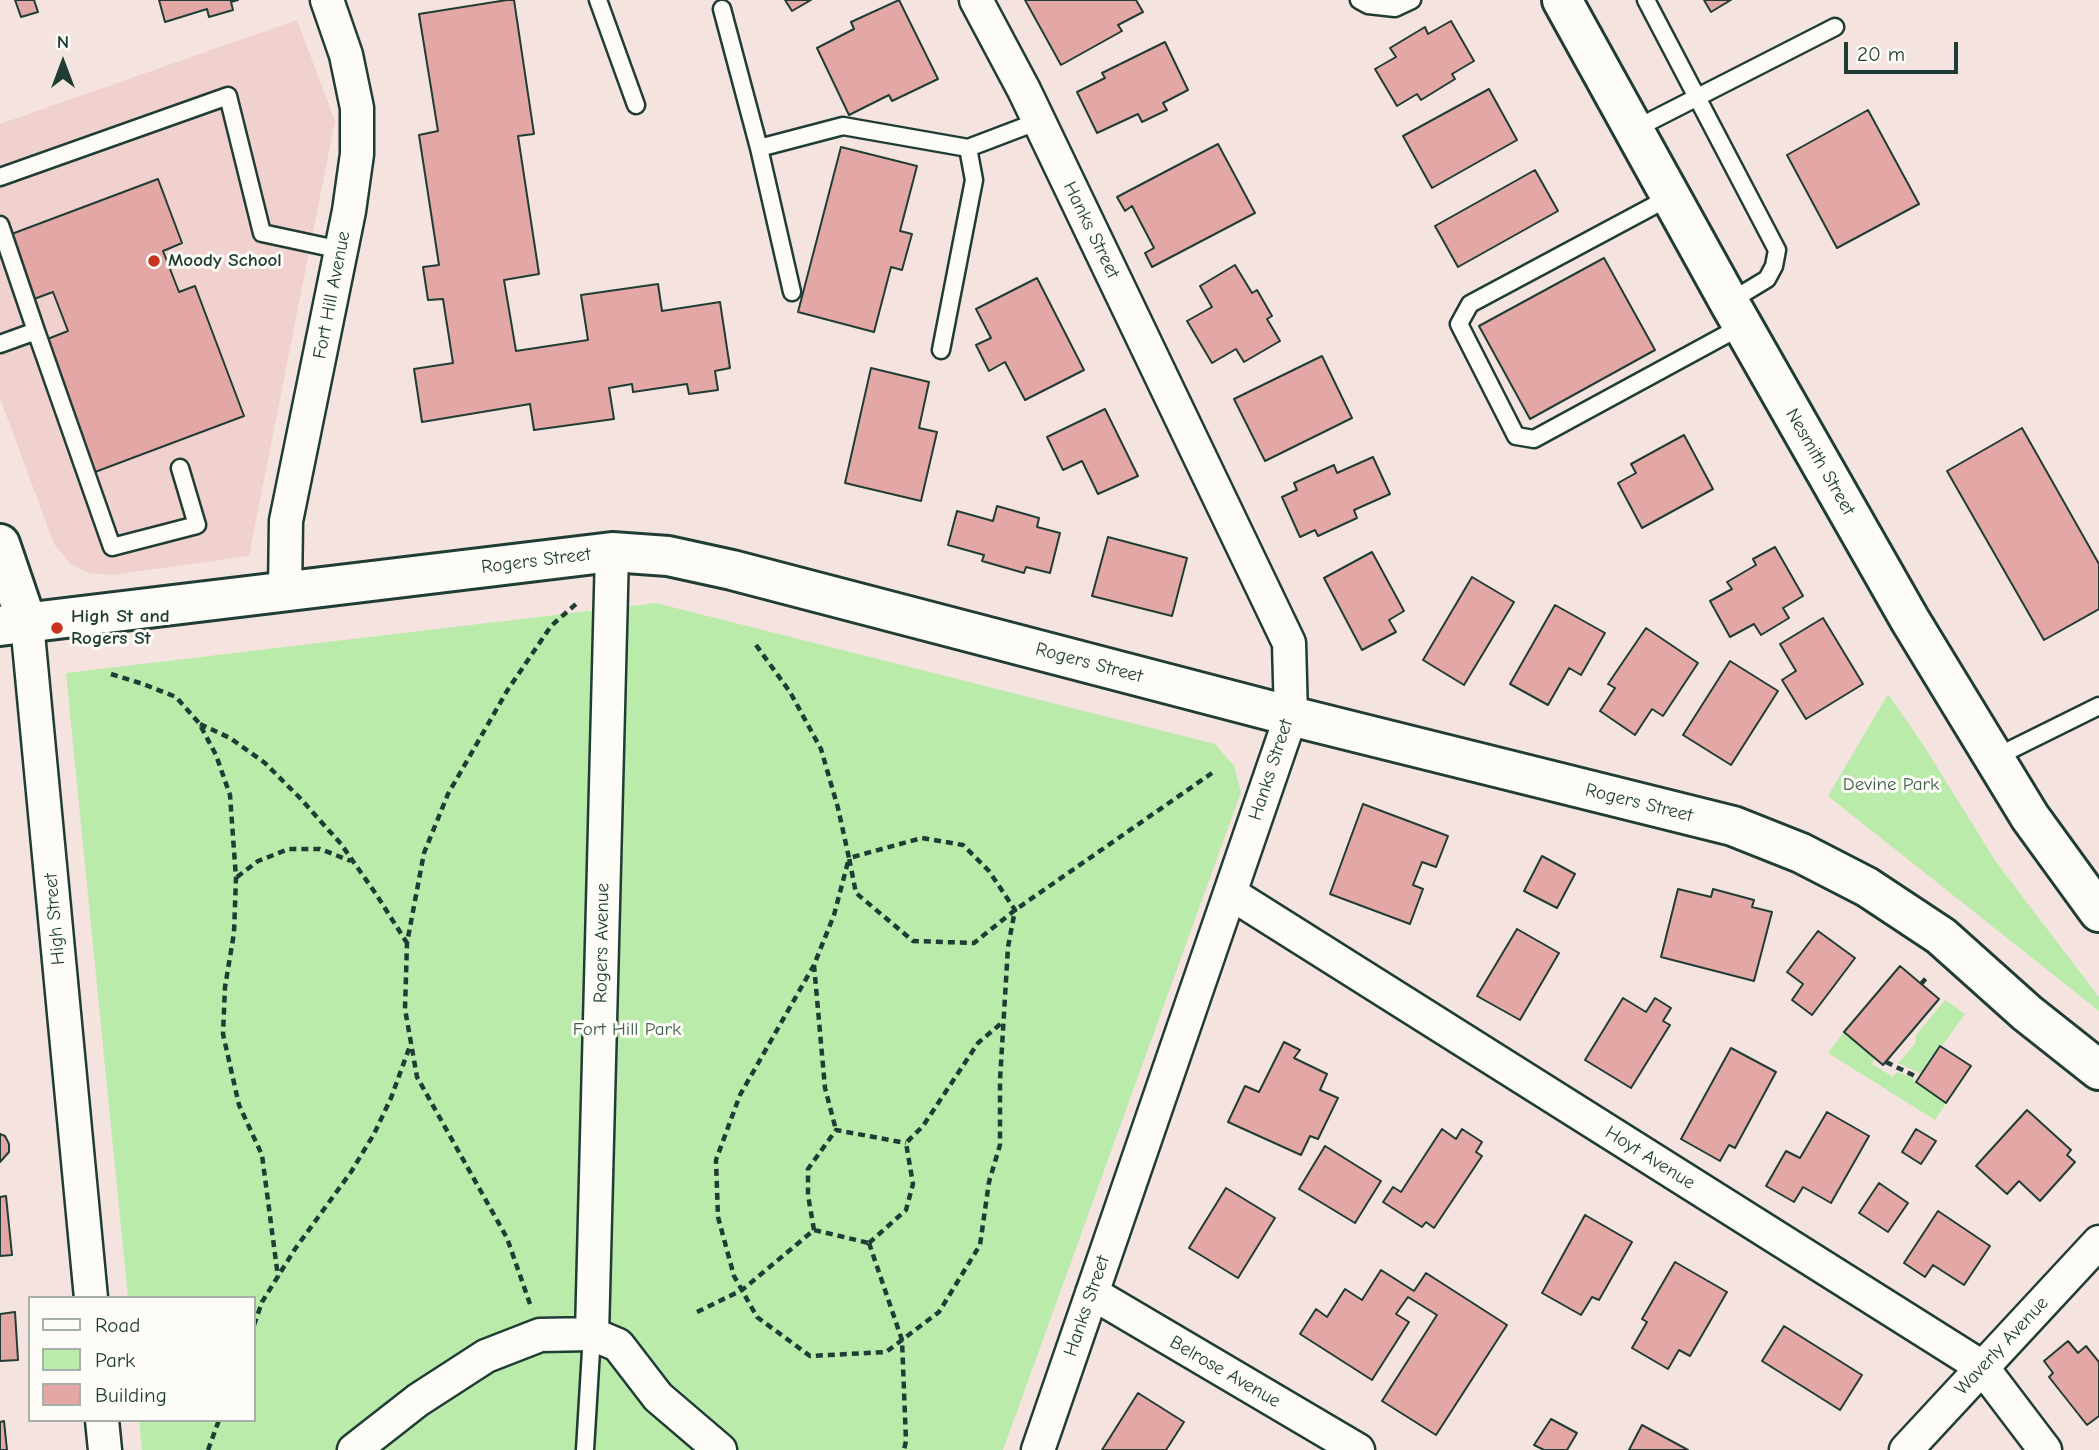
<!DOCTYPE html>
<style>
body{margin:0}
#map{position:relative;width:2099px;height:1450px;overflow:hidden;background:#f5e3df;font-family:"Comic Neue",sans-serif}
canvas{display:block}
.legend{position:absolute;left:28px;top:1296px;width:228px;height:126px;box-sizing:border-box;background:#fdfcf7;border:2px solid #a4b0a9;margin:0;padding:9px 12px;list-style:none;font-size:21px;color:#1f3d34}
.legend li{display:flex;align-items:center;gap:14px;height:35px}
.legend b{width:35px;border:2px solid #a4b0a9}
.north{position:absolute;left:28px;top:28px;width:70px;height:70px;-webkit-text-stroke:5px #fdfcf7;paint-order:stroke;rotate:0deg;font-size:19px;font-weight:700;line-height:28px;text-align:center;color:#1f3d34}
.north::after{content:'';display:block;margin:auto;width:24px;height:32px;background:#1f3d34;clip-path:polygon(50% 0,100% 100%,50% 72%,0 100%)}
.scale{position:absolute;left:1844px;top:42px;width:114px;height:32px;box-sizing:border-box;border:4px solid #1f3d34;border-top:0;padding-left:9px;font-size:21px;line-height:24px;white-space:nowrap;color:#1f3d34;-webkit-text-stroke:5px #fdfcf7;paint-order:stroke}
</style>
<div id="map">
<canvas width="2099" height="1450"></canvas>
<ul class="legend">
<li><b style="height:9px;background:#fdfcf7"></b>Road</li>
<li><b style="height:19px;background:#baebab"></b>Park</li>
<li><b style="height:19px;background:#e3a8a6"></b>Building</li>
</ul>
<div class="north">N</div>
<div class="scale">20 m</div>
</div>
<script>
const ctx = document.querySelector('canvas').getContext('2d');
ctx.lineJoin = 'round';
function fill(path, color) { ctx.fillStyle = color; ctx.fill(path, 'evenodd'); }
const poly = rows => new Path2D(rows.map(r => 'M' + r).join(''));
function strokePath(path, color, width, dash) { ctx.strokeStyle = color; ctx.lineWidth = width; ctx.lineCap = dash ? 'butt' : 'round'; ctx.setLineDash(dash || []); ctx.stroke(path); }
function label(font, color, halo, rows, align = 'center') {
  ctx.font = font + ' "Comic Neue",sans-serif'; ctx.lineWidth = 6; ctx.setLineDash([]); ctx.textBaseline = 'middle'; ctx.strokeStyle = halo; ctx.fillStyle = color; for (const [text, x, y, turn = 0] of rows) {
    ctx.save(); ctx.translate(x, y); ctx.rotate((+turn || 0) * Math.PI / 180); ctx.textAlign = isNaN(turn) ? turn : align; if (halo) ctx.strokeText(text, 0, 0); ctx.fillText(text, 0, 0); ctx.restore();
  }
}
const built = poly([
 [297,20,335,121,249,556,112,575,88,573,70,563,54,544,0,398,0,124]
]);
const green = poly([
 [656,603,1215,744,1234,766,1241,792,1003,1450,142,1450,139,1420,254,1420,254,1298,128,1298,66,673],
 [1888,694,1924,746,1996,862,2099,997,2099,1011,1828,796],
 [1945,1000,1965,1014,1942,1046,1921,1074,1898,1063,1915,1044,1916,1035],
 [1844,1032,1875,1058,1872,1064,1893,1077,1897,1072,1914,1079,1913,1081,1946,1103,1935,1120,1828,1053]
]);
const building = poly([
 [15,0,34,0,38,12,21,17,15,0],
 [159,0,238,0,231,2,233,10,209,17,207,9,165,22,159,0],
 [507,0,514,0,534,134,518,136,539,274,504,280,516,351,588,340,581,295,658,284,662,311,720,302,730,368,715,371,718,390,689,394,687,384,633,392,632,384,609,388,614,419,534,430,530,404,422,422,414,369,453,363,443,299,428,300,423,267,439,265,419,135,438,131,419,14,507,0],
 [785,0,811,0,792,11,785,0],
 [899,0,938,79,892,101,889,95,849,115,817,48,854,29,851,22,899,0],
 [1025,0,1136,0,1143,12,1118,25,1122,31,1061,65,1025,0],
 [1704,0,1731,0,1711,12,1704,0],
 [1451,21,1474,61,1452,74,1455,79,1421,100,1417,94,1397,106,1375,69,1396,57,1390,48,1425,27,1428,34,1451,21],
 [1165,42,1188,90,1163,103,1167,110,1142,122,1138,114,1097,133,1077,92,1105,78,1102,73,1165,42],
 [1489,89,1517,140,1432,188,1403,136,1489,89],
 [1868,110,1919,204,1837,248,1787,155,1868,110],
 [1218,144,1255,213,1152,267,1145,253,1154,248,1132,206,1125,211,1117,197,1218,144],
 [841,147,917,166,900,231,912,234,902,270,891,267,874,332,798,312,841,147],
 [1535,170,1558,211,1458,267,1435,226,1535,170],
 [158,179,182,243,163,251,179,292,195,286,244,416,95,472,45,340,68,331,53,292,34,299,9,235,158,179],
 [1604,258,1655,350,1530,419,1479,326,1604,258],
 [1235,265,1252,293,1257,290,1272,316,1267,319,1280,341,1244,362,1236,349,1212,363,1187,321,1212,307,1200,286,1235,265],
 [1037,278,1084,370,1025,400,1005,362,989,371,976,345,991,338,976,309,1037,278],
 [1322,356,1352,418,1265,461,1234,399,1322,356],
 [871,368,929,382,919,428,937,432,921,501,845,483,871,368],
 [1105,409,1138,476,1098,494,1082,461,1063,470,1047,437,1105,409],
 [2022,428,2099,564,2099,609,2044,640,1947,471,2022,428],
 [1684,435,1713,489,1642,528,1618,483,1636,473,1631,464,1684,435],
 [1373,457,1390,494,1354,510,1357,518,1318,536,1315,530,1300,537,1282,497,1297,490,1294,483,1334,465,1337,473,1373,457],
 [997,506,1039,518,1037,527,1060,533,1050,573,1026,567,1024,573,982,561,984,555,948,545,957,511,993,521,997,506],
 [1108,537,1187,558,1172,616,1092,596,1108,537],
 [1775,547,1803,596,1783,608,1789,618,1761,635,1754,624,1730,637,1710,601,1732,589,1727,582,1756,565,1753,559,1775,547],
 [1372,552,1404,611,1389,620,1396,632,1362,650,1324,578,1372,552],
 [1472,577,1514,602,1464,685,1423,660,1472,577],
 [1555,605,1605,633,1581,675,1569,668,1548,705,1510,684,1555,605],
 [1823,618,1863,684,1806,719,1782,680,1796,671,1780,644,1823,618],
 [1646,628,1698,663,1663,716,1652,709,1635,735,1600,711,1615,688,1608,684,1646,628],
 [1730,661,1778,691,1731,765,1683,735,1730,661],
 [1363,804,1448,836,1436,867,1422,862,1413,885,1423,889,1410,924,1330,894,1363,804],
 [1542,856,1575,874,1557,908,1524,891,1542,856],
 [1678,889,1711,897,1713,889,1754,900,1752,907,1772,912,1754,981,1661,957,1678,889],
 [1517,929,1559,953,1520,1020,1477,996,1517,929],
 [1818,931,1855,958,1812,1015,1792,1000,1803,984,1787,972,1818,931],
 [1900,966,1939,999,1883,1065,1844,1032,1900,966],
 [1623,998,1646,1012,1655,998,1671,1008,1663,1021,1670,1025,1631,1088,1585,1060,1623,998],
 [1284,1042,1300,1050,1294,1058,1327,1074,1320,1090,1338,1098,1318,1139,1310,1136,1301,1155,1228,1122,1245,1086,1259,1092,1284,1042],
 [1940,1046,1971,1066,1946,1103,1916,1082,1940,1046],
 [1731,1048,1776,1072,1735,1148,1729,1145,1720,1161,1681,1139,1731,1048],
 [2027,1110,2071,1150,2067,1155,2075,1162,2040,1201,2019,1181,2007,1194,1976,1166,2027,1110],
 [1827,1112,1869,1136,1831,1203,1803,1187,1794,1202,1766,1186,1786,1151,1800,1158,1827,1112],
 [1442,1129,1456,1139,1462,1129,1482,1142,1476,1152,1482,1156,1434,1228,1426,1222,1422,1227,1383,1202,1393,1187,1401,1192,1442,1129],
 [1916,1129,1936,1141,1921,1164,1902,1152,1916,1129],
 [0,1134,5,1136,9,1144,9,1152,0,1162,0,1134],
 [1325,1146,1381,1181,1355,1223,1299,1189,1325,1146],
 [1879,1183,1908,1203,1888,1232,1859,1213,1879,1183],
 [1226,1188,1275,1218,1238,1278,1189,1248,1226,1188],
 [6,1196,12,1255,0,1256,0,1197,6,1196],
 [1938,1211,1990,1246,1964,1285,1933,1265,1925,1277,1904,1263,1938,1211],
 [1585,1215,1632,1242,1599,1300,1592,1297,1581,1315,1542,1293,1585,1215],
 [1675,1262,1727,1292,1690,1356,1679,1350,1668,1369,1632,1348,1647,1322,1642,1319,1675,1262],
 [1381,1270,1414,1291,1426,1273,1507,1325,1436,1435,1382,1401,1437,1315,1408,1297,1396,1314,1409,1322,1372,1380,1300,1334,1316,1309,1327,1317,1345,1289,1362,1300,1381,1270],
 [15,1312,18,1360,0,1361,0,1314,15,1312],
 [1784,1326,1862,1375,1840,1410,1762,1361,1784,1326],
 [2068,1341,2078,1353,2086,1346,2099,1362,2099,1416,2087,1425,2049,1377,2053,1373,2044,1361,2068,1341],
 [1138,1393,1184,1422,1166,1450,1102,1450,1138,1393],
 [1551,1419,1577,1433,1567,1450,1544,1450,1534,1445,1551,1419],
 [4,1421,7,1450,0,1450,0,1422,4,1421],
 [1642,1425,1688,1450,1629,1450,1642,1425]
]);
const path = poly([
 [756,645,790,692,821,749,838,808,849,858,834,915,814,965,740,1095,716,1160,718,1217,734,1276,757,1317,810,1356,886,1352,939,1312,980,1245,989,1182,1000,1145,1000,1080,1008,947,1015,910],
 [111,674,143,684,176,697,199,723,216,755,230,795,236,878,234,933,225,987,223,1034,239,1105,262,1155,278,1277],
 [200,724,230,738,265,763,300,798,341,844,376,894,407,943],
 [237,877,258,861,289,849,320,849,351,861],
 [1015,912,1015,910,989,871,963,845,922,838,849,858,856,893,913,941,974,943,1015,910,1212,773],
 [814,965,825,1088,836,1130],
 [1921,984,1927,977],
 [1886,1062,1919,1078],
 [814,1230,808,1195,808,1169,836,1130,906,1143],
 [869,1243,906,1210,913,1184,906,1143,923,1126,978,1043,1004,1021],
 [869,1243,902,1340,906,1441,904,1450],
 [530,1304,507,1238,417,1077,405,1009,407,943,424,853,448,794,507,691,551,626,576,604],
 [697,1312,742,1290,814,1230,869,1243],
 [254,1325,262,1302,295,1249,351,1172,374,1134,391,1098,411,1043],
 [208,1450,219,1420]
]);
const service = poly([
 [598,0,636,105],
 [1359,0,1368,5,1395,8,1412,0],
 [1646,0,1777,250,1774,266,1767,279,1729,302],
 [722,9,759,148,843,126,968,148,1039,121],
 [1633,130,1835,27],
 [759,148,792,292],
 [0,177,228,96,262,233,341,250],
 [1670,197,1470,304,1459,324,1516,436,1534,439,1742,326],
 [0,225,36,331],
 [0,344,36,331,112,547,197,525,180,468],
 [941,350,974,180,968,148],
 [1994,758,2099,706],
 [585,1450,592,1334]
]);
const minor = poly([
 [976,0,1024,90,1289,643,1291,716,1038,1450],
 [285,592,286,521,349,211,357,154,357,108,346,55,327,0],
 [27,623,91,1298],
 [1230,893,1982,1367,2045,1450],
 [1092,1293,1358,1450],
 [592,1334,612,552],
 [102,1420,105,1450],
 [354,1450,418,1400,486,1356,540,1335,592,1334,618,1345,658,1397,720,1450],
 [1906,1450,2099,1242]
]);
const tertiary = poly([
 [0,544,27,623],
 [0,626,612,552,668,556,732,570,1291,716,1733,826,1801,853,1867,887,1941,936,2027,1013,2099,1070]
]);
const secondary = poly([
 [1562,0,1729,302,1910,620,2030,817,2099,912]
]);
const markers = [
 [154,261,7,"#c8321e"],
 [57,628,7,"#c8321e"]
];
const streetNames = [
 ["Hanks Street",1091,230,64],
 ["Fort Hill Avenue",332,295,-79],
 ["Nesmith Street",1820,462,60],
 ["Rogers Street",536,561,-7],
 ["Rogers Street",1089,663,15],
 ["Hanks Street",1271,770,-72],
 ["Rogers Street",1639,803,14],
 ["High Street",55,919,-95],
 ["Rogers Avenue",602,943,-89],
 ["Hoyt Avenue",1650,1158,32],
 ["Hanks Street",1087,1306,-71],
 ["Waverly Avenue",2002,1346,-47],
 ["Belrose Avenue",1225,1372,30]
];
const poiNames = [
 ["Moody School",168,261],
 ["High St and",71,617],
 ["Rogers St",71,639]
];
const parkNames = [
 ["Devine Park",1891,785],
 ["Fort Hill Park",627,1030]
];
fill(built, '#f0d1ce');
fill(green, '#baebab');
fill(building, '#e3a8a6');
strokePath(building, '#1f3d34', 2);
strokePath(service, '#1f3d34', 21);
strokePath(minor, '#1f3d34', 37);
strokePath(tertiary, '#1f3d34', 44);
strokePath(secondary, '#1f3d34', 44);
strokePath(path, '#1f3d34', 4.5, [7, 5]);
strokePath(service, '#fdfcf7', 16);
strokePath(minor, '#fdfcf7', 32);
strokePath(tertiary, '#fdfcf7', 38);
strokePath(secondary, '#fdfcf7', 38);
for (const [x, y, r, color] of markers) { const dot = new Path2D(); dot.arc(x, y, r, 0, 2 * Math.PI); ctx.fillStyle = color; ctx.fill(dot); strokePath(dot, '#fdfcf7', 2.5); }
label('19px', '#1f3d34', '#fdfcf7', streetNames);
label('bold 19px', '#1f3d34', '#fdfcf7', poiNames, 'left');
label('19px', '#3e604c', '#fdfcf7', parkNames);
</script>
